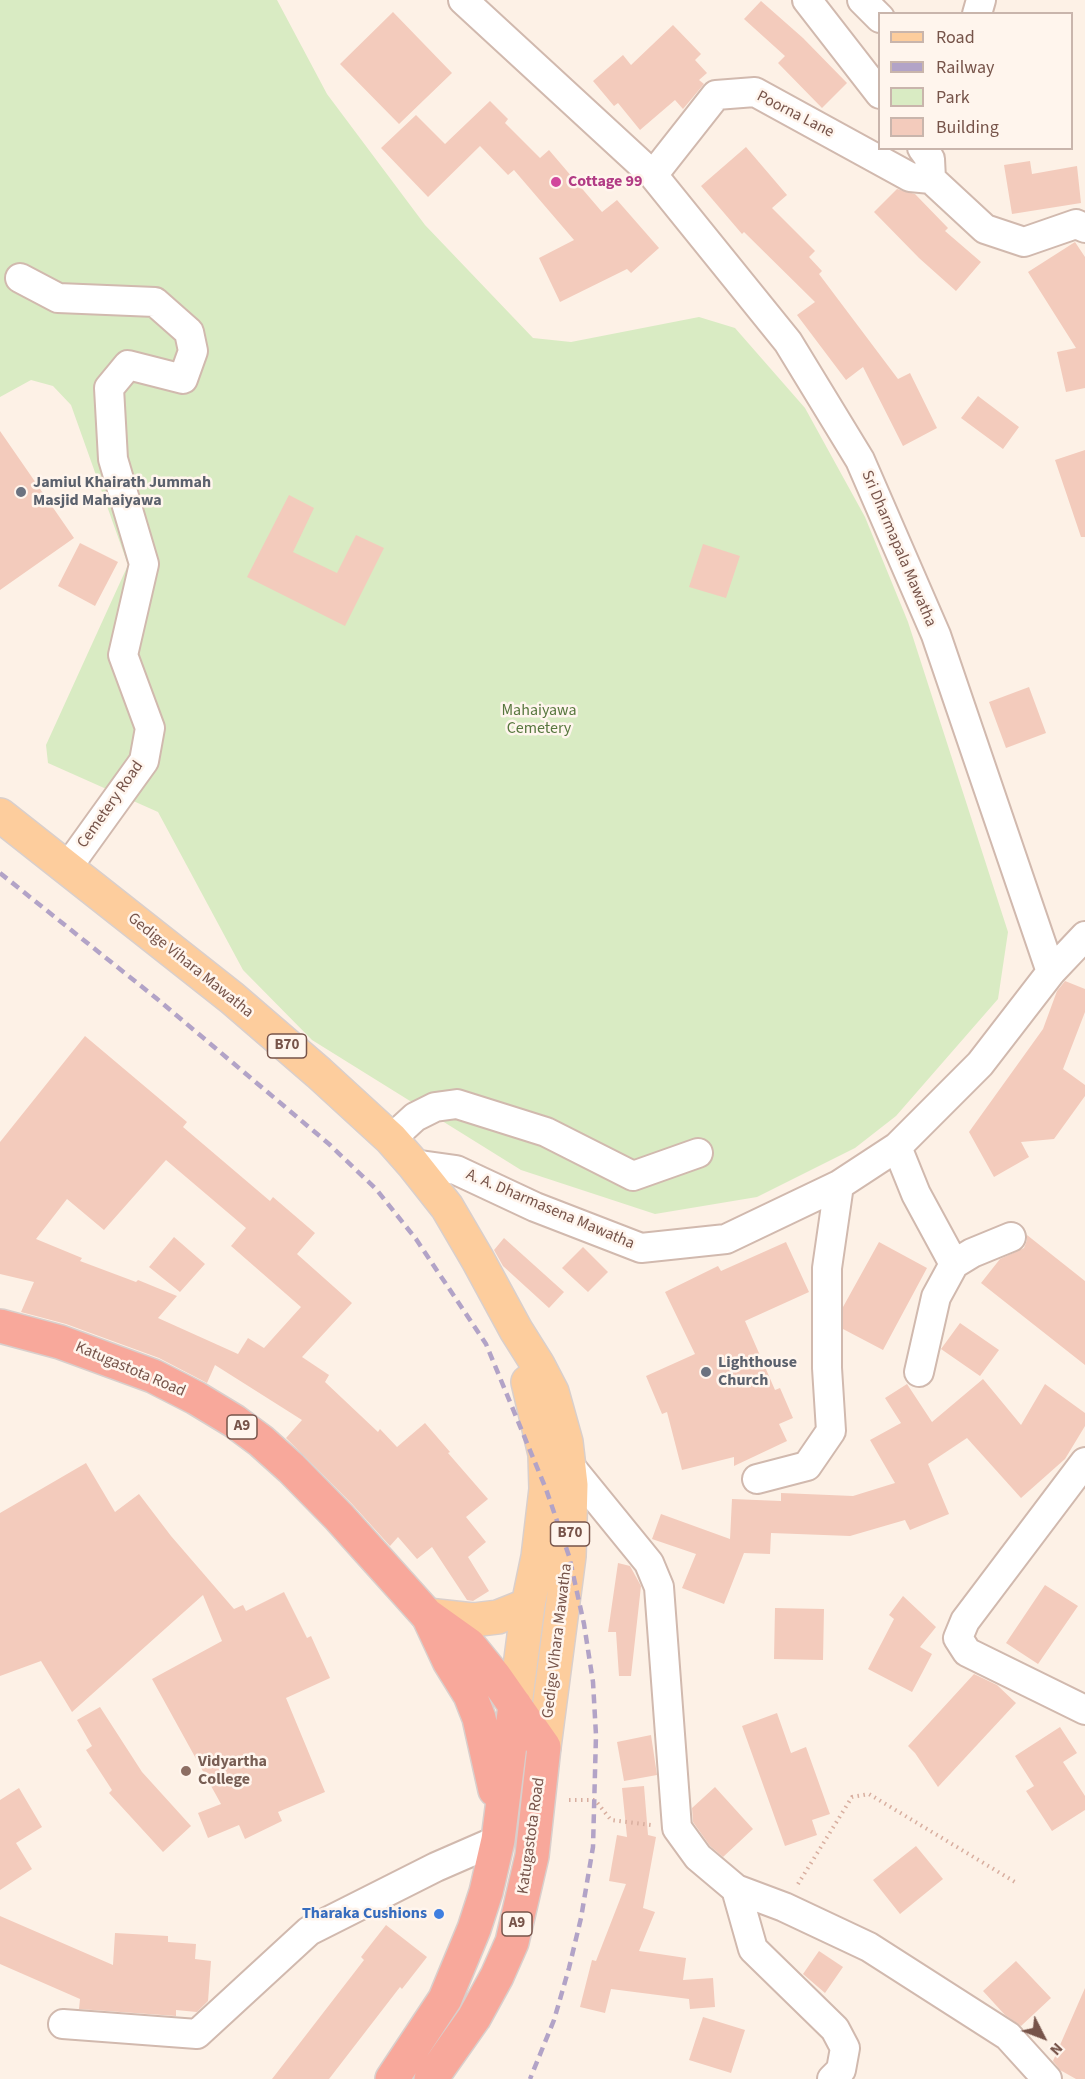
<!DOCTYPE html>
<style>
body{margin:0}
#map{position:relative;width:1085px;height:2079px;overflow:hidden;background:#fdf1e6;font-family:"Source Sans 3",sans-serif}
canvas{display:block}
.legend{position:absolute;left:878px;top:12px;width:195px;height:138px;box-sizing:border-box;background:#fff5ed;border:2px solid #c9b5ac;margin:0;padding:8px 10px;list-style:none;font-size:18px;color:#77544a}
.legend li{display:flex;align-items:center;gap:12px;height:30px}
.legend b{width:30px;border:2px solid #c9b5ac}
.north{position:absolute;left:1013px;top:2007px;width:60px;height:60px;-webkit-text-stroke:4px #fff5ed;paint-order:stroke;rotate:132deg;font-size:16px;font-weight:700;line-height:24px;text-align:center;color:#77544a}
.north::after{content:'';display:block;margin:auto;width:21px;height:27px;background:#77544a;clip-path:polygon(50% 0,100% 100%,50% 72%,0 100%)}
</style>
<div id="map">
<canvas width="1085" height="2079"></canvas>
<ul class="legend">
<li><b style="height:8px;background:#fdcd9d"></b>Road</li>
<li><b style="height:8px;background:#b2a3c7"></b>Railway</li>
<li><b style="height:16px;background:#d9ebc3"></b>Park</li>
<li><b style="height:16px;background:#f3cbbc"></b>Building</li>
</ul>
<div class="north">N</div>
</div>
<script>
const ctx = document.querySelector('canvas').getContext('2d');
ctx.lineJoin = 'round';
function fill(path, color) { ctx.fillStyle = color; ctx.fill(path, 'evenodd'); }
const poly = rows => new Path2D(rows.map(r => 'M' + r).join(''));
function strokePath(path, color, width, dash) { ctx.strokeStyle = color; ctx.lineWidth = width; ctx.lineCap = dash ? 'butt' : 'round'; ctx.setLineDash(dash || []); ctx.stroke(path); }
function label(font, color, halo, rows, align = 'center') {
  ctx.font = font + ' "Source Sans 3",sans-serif'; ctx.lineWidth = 5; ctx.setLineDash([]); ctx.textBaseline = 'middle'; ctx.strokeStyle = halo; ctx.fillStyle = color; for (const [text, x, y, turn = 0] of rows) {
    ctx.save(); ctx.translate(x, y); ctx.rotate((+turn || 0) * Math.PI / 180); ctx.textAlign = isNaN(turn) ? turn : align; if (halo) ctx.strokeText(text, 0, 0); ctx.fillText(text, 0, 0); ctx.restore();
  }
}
const green = poly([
 [0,0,277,0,327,94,425,225,533,338,571,342,699,317,735,328,805,408,865,517,908,622,1008,932,998,999,896,1116,855,1148,757,1197,655,1214,521,1170,312,1040,243,970,158,812,48,763,46,745,128,565,71,405,53,386,31,380,0,397]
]);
const building = poly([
 [761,1,803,38,847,83,822,108,778,63,785,56,744,19],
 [393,12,452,73,399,124,340,64],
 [673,25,701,54,695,60,707,73,699,80,704,84,683,109,675,100,640,130,618,103,614,106,593,81,623,55,631,65],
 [490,101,508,119,505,123,540,158,549,150,602,212,617,200,659,248,631,273,627,269,560,302,539,258,574,240,514,170,508,175,480,146,428,197,381,148,416,115,445,144],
 [746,147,787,195,772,208,815,251,809,257,822,271,819,274,898,379,910,373,937,428,903,446,863,367,846,380,797,315,815,302,744,232,742,234,701,186],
 [1030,161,1032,174,1077,166,1081,203,1012,214,1004,165],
 [897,189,915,194,948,228,945,231,981,262,956,291,919,258,874,212],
 [1075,242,1085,257,1085,388,1066,392,1057,352,1076,348,1028,272],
 [978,396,1019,427,1003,449,961,418],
 [0,431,74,538,0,590],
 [1085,450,1085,537,1081,537,1055,460],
 [289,495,314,508,293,552,337,573,356,535,384,548,345,626,247,577],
 [80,543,118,562,95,606,58,586],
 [703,544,740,556,726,598,689,587],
 [1029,687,1046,733,1006,748,989,702],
 [1065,981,1085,989,1085,1012,1063,1069,1085,1085,1085,1096,1054,1139,1021,1142,1029,1157,994,1177,969,1132,1043,1029,1057,991],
 [85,1036,187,1122,183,1127,270,1201,273,1197,315,1233,297,1254,352,1303,302,1357,329,1375,325,1382,378,1432,380,1429,397,1447,425,1423,450,1452,448,1453,488,1499,466,1517,486,1542,468,1557,489,1591,473,1601,467,1600,432,1547,417,1559,398,1537,390,1546,352,1504,286,1438,302,1420,215,1365,207,1383,159,1358,66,1324,21,1312,34,1282,0,1274,0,1142],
 [166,1160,246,1228,231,1246,301,1307,264,1348,248,1338,238,1354,158,1318,177,1296,138,1280,136,1282,80,1261,82,1258,36,1239,67,1199,104,1230],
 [1027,1235,1085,1281,1085,1365,981,1283,1000,1259,1024,1248,1027,1240],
 [174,1237,205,1264,180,1292,149,1267],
 [504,1238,564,1292,549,1308,503,1266,494,1250],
 [786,1242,809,1292,745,1321,775,1390,780,1388,793,1418,779,1424,787,1441,734,1466,734,1457,682,1470,667,1412,662,1414,646,1376,695,1354,665,1292,718,1266,721,1271],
 [879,1242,927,1268,883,1350,843,1329,843,1307],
 [583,1247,608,1272,588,1292,562,1268],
 [960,1323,999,1350,980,1376,941,1349],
 [983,1379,1021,1425,1045,1384,1085,1413,1085,1426,1065,1459,1021,1498,967,1438,928,1464,949,1514,910,1530,905,1520,850,1536,771,1533,770,1554,744,1553,724,1604,682,1588,696,1554,652,1539,661,1514,730,1539,732,1499,781,1501,781,1493,853,1496,895,1483,870,1440,901,1423,885,1398,907,1384,932,1422],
 [86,1463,115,1512,139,1494,171,1536,234,1609,243,1605,246,1611,284,1592,307,1638,311,1636,330,1678,286,1698,325,1792,278,1812,282,1821,245,1839,239,1825,208,1838,198,1813,221,1804,152,1679,222,1641,203,1595,72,1712,41,1661,0,1676,0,1513],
 [618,1563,630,1566,641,1586,631,1676,619,1676,616,1632,608,1632],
 [1045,1585,1078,1606,1038,1664,1006,1643],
 [903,1596,936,1627,920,1647,932,1654,912,1692,868,1669,894,1619,889,1615],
 [775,1608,824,1609,823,1660,774,1659],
 [974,1674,997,1685,1016,1703,938,1787,915,1753,908,1746],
 [100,1707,142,1772,191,1826,163,1852,109,1793,112,1790,86,1750,92,1746,77,1720],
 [777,1713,791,1753,806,1747,830,1814,812,1820,817,1835,785,1846,742,1726],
 [1060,1727,1077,1753,1063,1762,1085,1796,1085,1810,1052,1831,1026,1791,1034,1786,1015,1756],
 [651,1735,657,1775,624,1781,617,1742],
 [644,1786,648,1835,656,1837,643,1908,655,1912,639,1951,686,1958,683,1980,713,1978,715,2007,690,2009,689,1999,611,1989,605,2013,580,2007,592,1960,596,1961,626,1884,609,1881,617,1835,627,1837,622,1788],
 [715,1787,753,1829,723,1857,710,1846,693,1822,692,1808],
 [19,1788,42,1827,16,1843,32,1869,0,1890,0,1800],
 [916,1846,943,1879,900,1914,873,1880],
 [0,1916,113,1965,115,1933,168,1936,168,1942,196,1944,195,1959,211,1961,208,2001,197,2012,176,2010,176,2016,79,2009,80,1999,0,1964],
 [386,1925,427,1957,402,1989,400,1987,329,2079,272,2079,364,1960,361,1957],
 [819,1951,843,1967,825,1993,803,1974],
 [1016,1961,1051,1998,1021,2026,1005,2015,983,1991],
 [1085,1988,1085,2079,1076,2079,1060,2070,1053,2061],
 [703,2017,745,2030,731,2073,689,2060]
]);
const path = poly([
 [569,1800,595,1800,611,1820,651,1825],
 [798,1884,852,1797,869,1794,1015,1882]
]);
const minor = poly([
 [463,0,653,175,788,342,860,460,936,635,1051,972],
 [807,0,880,94],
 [862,0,880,18],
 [977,14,981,0],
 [653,175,716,95,755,92,910,177,931,179,930,159,922,148],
 [931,179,985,229,1024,242,1076,224,1085,228],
 [20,278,58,298,155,302,189,332,193,351,183,379,128,365,109,388,113,459,144,564,123,655,150,728,144,761,67,868],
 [391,1139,415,1117,435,1107,457,1104,546,1132,633,1176,698,1153],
 [897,1147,916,1194,954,1264,936,1297,919,1372],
 [413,1164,456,1170,535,1207,641,1248,726,1239,839,1185,897,1147,980,1064,1051,972,1085,936],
 [954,1264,972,1253,1011,1237],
 [1085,1462,965,1621,958,1638,967,1652,1085,1710],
 [570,1466,649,1563,659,1587,677,1828,698,1857,736,1889,784,1907,869,1947,1008,2036,1047,2079],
 [757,1479,807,1466,831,1431,827,1368,827,1268,839,1185],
 [736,1889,753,1949,835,2029,845,2048,841,2070,832,2079],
 [63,2024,197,2034,309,1931,436,1867,498,1840]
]);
const major = poly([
 [0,815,232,998,319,1073,391,1139,413,1164,447,1207,478,1260,516,1330,538,1365,552,1392,566,1442,571,1485,569,1556,544,1747],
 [427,1615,473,1620,498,1617,528,1605],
 [515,1705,528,1605,538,1557,546,1489,545,1454,528,1382]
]);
const highway = poly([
 [0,1326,60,1342,153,1376,196,1398,234,1421,261,1441,291,1468,339,1517,427,1615,469,1645,495,1677,544,1747,532,1856,512,1942,497,1976,474,2018,431,2079],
 [429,1618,449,1661,470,1695,479,1718,495,1790],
 [392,2079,445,1999,474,1929,486,1892,498,1840,515,1705]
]);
const rail = poly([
 [0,873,156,998,329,1144,376,1189,416,1239,486,1344,546,1489,569,1556,584,1624,593,1682,596,1735,593,1847,581,1918,569,1968,554,2020,530,2079]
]);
const markers = [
 [556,182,6,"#d1479c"],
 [21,492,6,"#6b7280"],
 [706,1372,6,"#6b7280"],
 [186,1771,6,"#8d6e63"],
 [439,1914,6,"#3f7fe0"]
];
const shields = [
 [287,1046,39],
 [242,1427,30],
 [570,1534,39],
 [517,1924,30]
];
const shieldNames = [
 ["B70",287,1046],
 ["A9",242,1427],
 ["B70",570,1534],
 ["A9",517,1924]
];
const streetNames = [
 ["Poorna Lane",795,115,27],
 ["Sri Dharmapala Mawatha",898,549,67],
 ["Cemetery Road",111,805,-55],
 ["Gedige Vihara Mawatha",190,966,39],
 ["A. A. Dharmasena Mawatha",550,1210,23],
 ["Katugastota Road",130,1370,23],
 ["Gedige Vihara Mawatha",558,1641,-83],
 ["Katugastota Road",532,1836,-82]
];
const hotelNames = [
 ["Cottage 99",568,182]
];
const worshipNames = [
 ["Jamiul Khairath Jummah",33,483],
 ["Masjid Mahaiyawa",33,501],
 ["Lighthouse",718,1363],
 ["Church",718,1381]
];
const parkNames = [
 ["Mahaiyawa",539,711],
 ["Cemetery",539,729]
];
const educationNames = [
 ["Vidyartha",198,1762],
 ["College",198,1780]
];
const shopNames = [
 ["Tharaka Cushions",427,1914]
];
fill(green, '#d9ebc3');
fill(building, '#f3cbbc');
strokePath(minor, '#d1b9ae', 32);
strokePath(major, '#d9cfcc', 36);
strokePath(highway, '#d9cfcc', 36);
strokePath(path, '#d8ae9f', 4, [1.5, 4.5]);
strokePath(minor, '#fff', 28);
strokePath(major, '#fdcd9d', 33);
strokePath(highway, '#f8a89b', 33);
strokePath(rail, '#b2a3c7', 4.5, [9, 6]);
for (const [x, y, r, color] of markers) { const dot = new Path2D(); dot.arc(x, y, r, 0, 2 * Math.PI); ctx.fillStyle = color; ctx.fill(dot); strokePath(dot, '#fff5ed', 2); }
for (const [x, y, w] of shields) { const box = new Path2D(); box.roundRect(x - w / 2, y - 12, w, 24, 4.5); ctx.fillStyle = '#fff5ed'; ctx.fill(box); strokePath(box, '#77544a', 1.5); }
label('bold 15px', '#77544a', null, shieldNames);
label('16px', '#77544a', '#fff5ed', streetNames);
label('bold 16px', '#b23c85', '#fff5ed', hotelNames, 'left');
label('bold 16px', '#5b616d', '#fff5ed', worshipNames, 'left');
label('16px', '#57773e', '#fff5ed', parkNames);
label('bold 16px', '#785e54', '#fff5ed', educationNames, 'left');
label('bold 16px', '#366cbe', '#fff5ed', shopNames, 'right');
</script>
